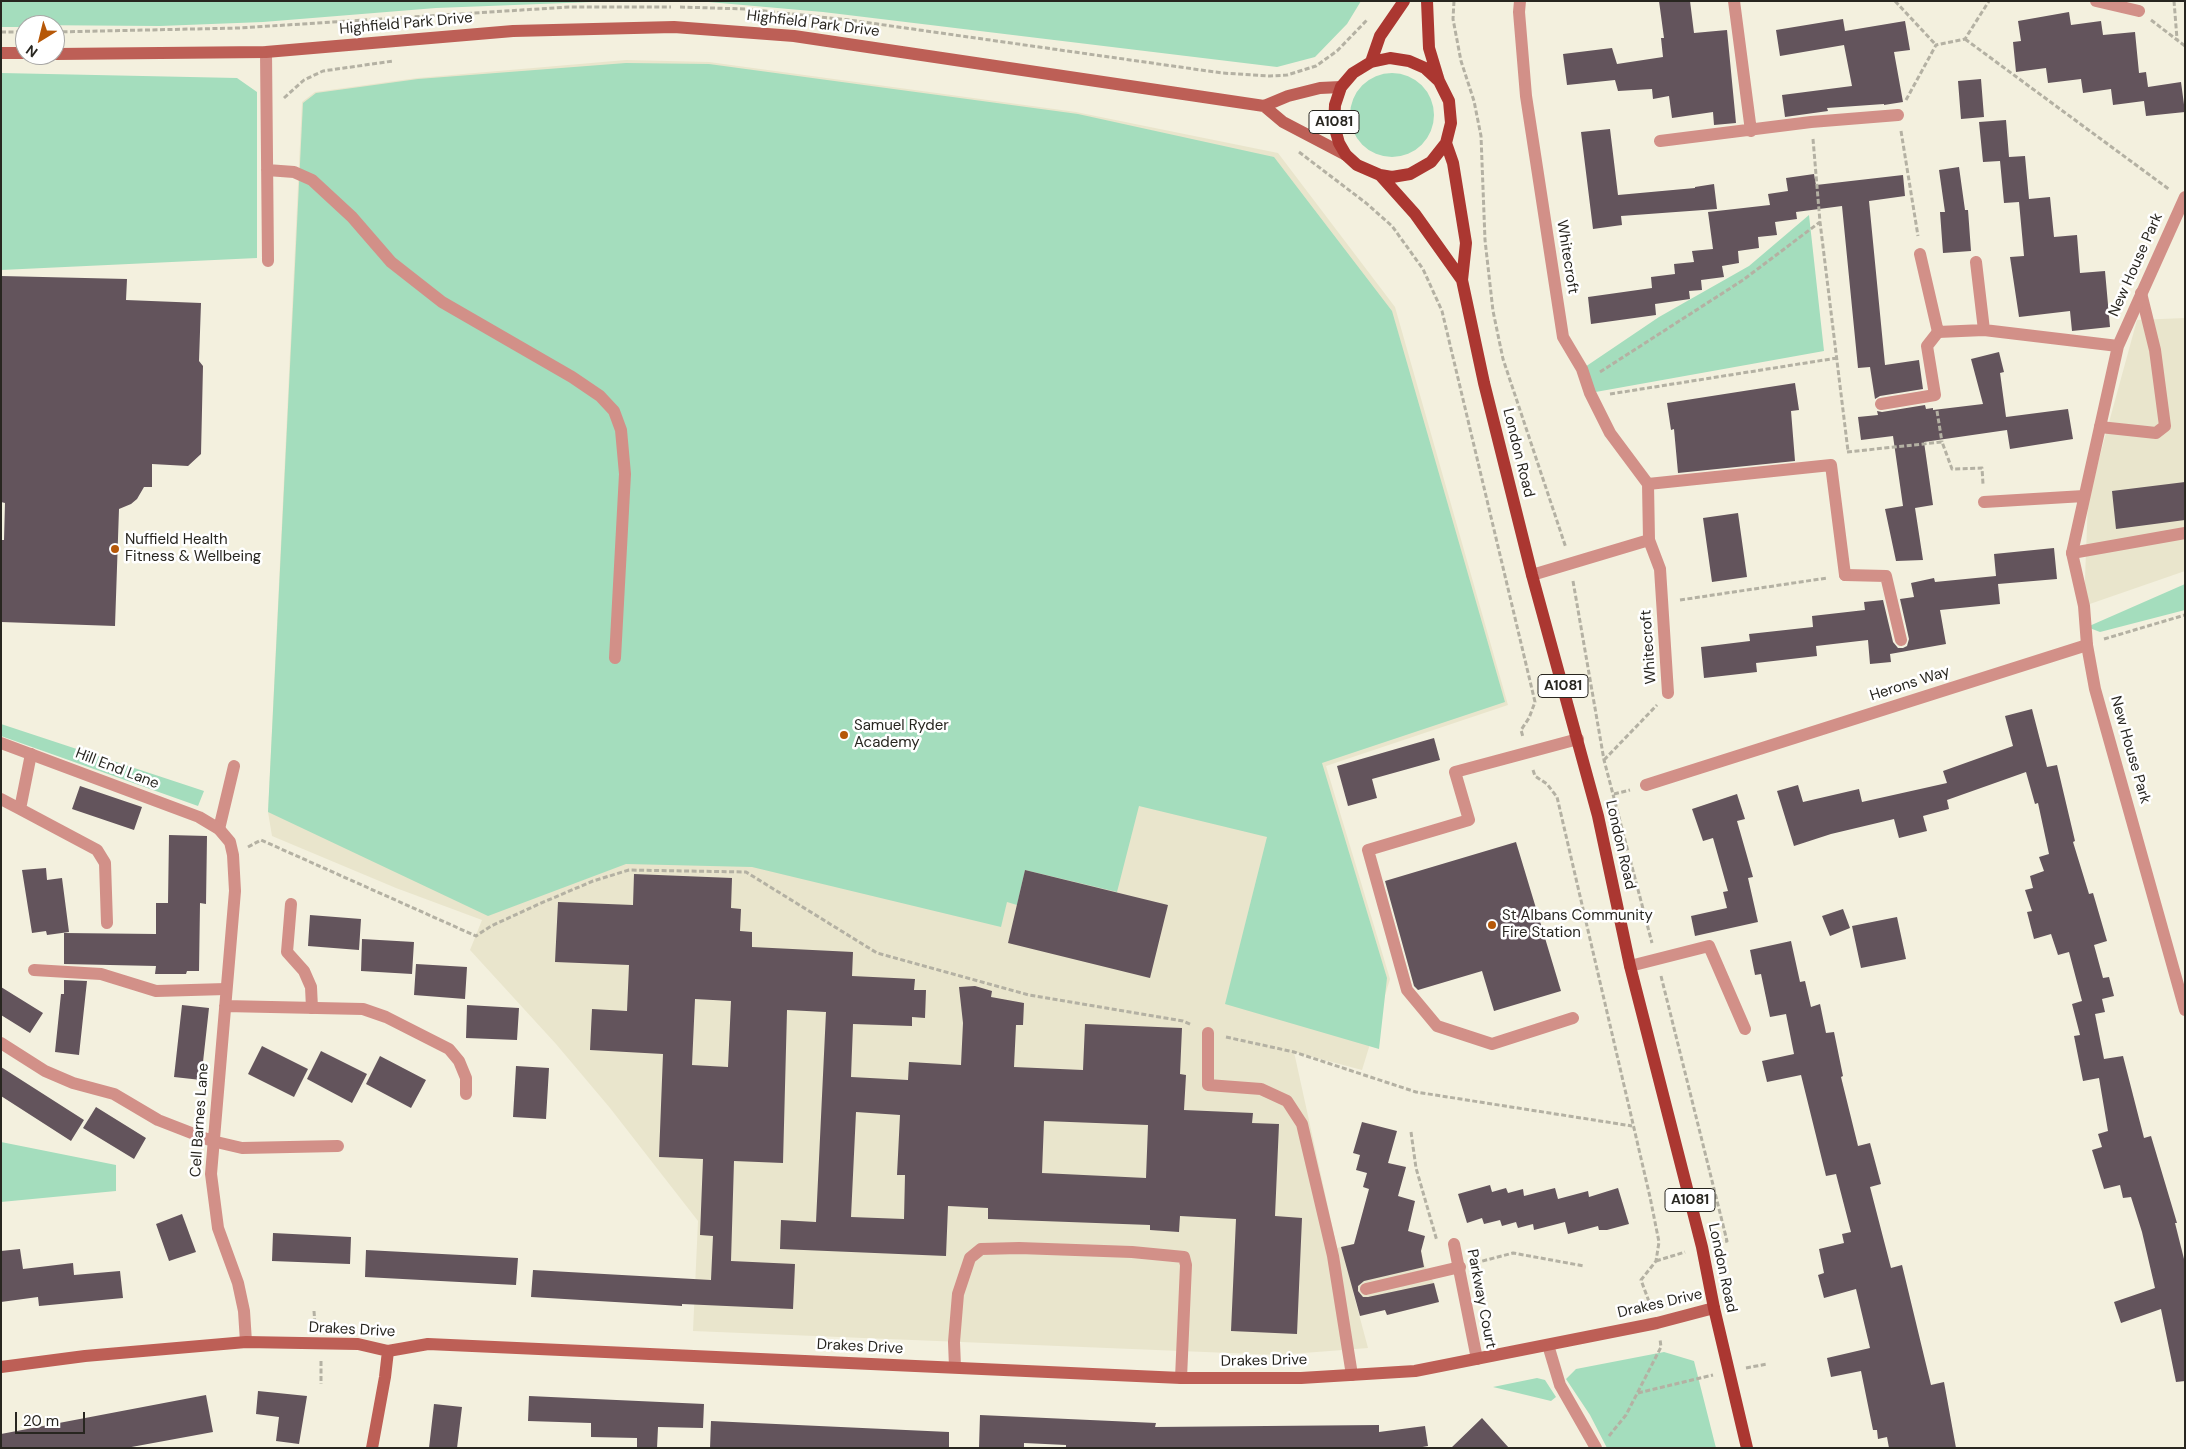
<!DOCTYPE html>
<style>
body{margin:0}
#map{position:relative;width:2186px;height:1449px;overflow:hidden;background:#f3f0de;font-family:"DM Sans",sans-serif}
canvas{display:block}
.frame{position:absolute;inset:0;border:2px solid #282620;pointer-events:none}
.north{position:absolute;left:15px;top:15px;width:50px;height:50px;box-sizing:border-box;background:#fff;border:1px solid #a9a8a6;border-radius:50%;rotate:216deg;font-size:14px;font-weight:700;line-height:20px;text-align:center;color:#282620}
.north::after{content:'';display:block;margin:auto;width:18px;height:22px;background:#b65808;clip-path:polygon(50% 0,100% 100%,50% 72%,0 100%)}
.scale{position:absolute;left:15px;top:1412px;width:70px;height:22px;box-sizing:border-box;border:2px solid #282620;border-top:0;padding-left:6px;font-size:15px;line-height:18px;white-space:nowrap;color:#282620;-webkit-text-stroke:4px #fff;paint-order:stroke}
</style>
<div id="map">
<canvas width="2186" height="1449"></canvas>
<div class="frame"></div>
<div class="north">N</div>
<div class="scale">20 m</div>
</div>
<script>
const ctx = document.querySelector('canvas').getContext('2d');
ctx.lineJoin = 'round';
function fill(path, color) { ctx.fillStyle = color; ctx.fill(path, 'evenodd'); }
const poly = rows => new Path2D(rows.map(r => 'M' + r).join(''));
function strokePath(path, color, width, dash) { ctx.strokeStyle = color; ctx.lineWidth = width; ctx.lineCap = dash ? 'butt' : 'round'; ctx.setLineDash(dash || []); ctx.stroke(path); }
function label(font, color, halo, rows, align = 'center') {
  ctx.font = font + ' "DM Sans",sans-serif'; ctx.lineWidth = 5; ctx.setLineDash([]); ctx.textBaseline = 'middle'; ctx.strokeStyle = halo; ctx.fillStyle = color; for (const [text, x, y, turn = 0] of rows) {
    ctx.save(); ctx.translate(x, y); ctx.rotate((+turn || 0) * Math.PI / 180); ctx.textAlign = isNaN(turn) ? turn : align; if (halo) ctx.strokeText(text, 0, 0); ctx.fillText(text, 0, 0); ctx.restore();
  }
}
const built = poly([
 [626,60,709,62,1076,112,1278,153,1395,307,1508,705,1326,766,1390,979,1362,1070,1294,1052,1337,1248,1375,1239,1421,1251,1424,1264,1434,1283,1439,1302,1387,1315,1385,1310,1353,1292,1368,1348,1278,1355,693,1331,698,1221,610,1108,556,1044,470,950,482,920,396,888,272,836,268,812,302,102,315,92,417,78],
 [2185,318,2185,571,2084,606,2088,499,2137,320]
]);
const green = poly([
 [1,1,619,1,436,8,263,22,160,26,25,25,25,27,1,27],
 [697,1,1361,1,1347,24,1315,57,1277,67,823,12],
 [626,63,709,64,1078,114,1274,157,1392,311,1505,702,1322,763,1387,978,1379,1049,1225,1004,1267,837,1139,806,1117,892,1025,870,1017,905,1007,902,1001,927,752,867,626,864,488,916,268,812,303,103,316,93,418,79],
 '1350 115a42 42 0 1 1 84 0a42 42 0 1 1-84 0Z',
 [1,73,237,78,257,92,257,258,1,270],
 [1809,215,1824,351,1590,393,1582,369,1659,317,1749,266],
 [2185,584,2185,610,2100,632,2087,627],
 [1,724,204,791,198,806,1,736],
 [1,1142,116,1165,116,1191,1,1202],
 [1664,1352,1694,1361,1716,1448,1607,1448,1590,1415,1566,1379,1576,1369],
 [1537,1378,1545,1380,1556,1397,1551,1401,1493,1387]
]);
const building = poly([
 [1659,1,1690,1,1694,33,1727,30,1736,123,1714,125,1713,112,1672,118,1669,96,1653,99,1652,89,1618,91,1615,80,1567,85,1563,54,1612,48,1617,64,1663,57,1661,38,1664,38],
 [2069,12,2071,25,2101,21,2103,35,2135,32,2139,73,2146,72,2148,87,2181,82,2185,112,2146,116,2144,101,2113,105,2111,89,2083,93,2081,79,2048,83,2046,68,2016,72,2013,42,2021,41,2018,21],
 [1843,19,1845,31,1905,21,1910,50,1894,52,1903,102,1884,105,1884,104,1827,108,1828,111,1785,117,1782,95,1852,86,1844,45,1780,56,1776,30],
 [1981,79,1984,117,1961,119,1958,81],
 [2006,120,2009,157,2025,156,2029,199,2050,197,2054,237,2077,235,2080,273,2105,271,2110,327,2072,331,2070,311,2019,317,2010,257,2024,256,2019,202,2004,203,2000,161,1983,162,1979,122],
 [1610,129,1618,195,1695,188,1695,187,1714,184,1717,209,1621,216,1622,225,1593,229,1581,132],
 [1959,167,1965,210,1968,210,1971,251,1943,253,1940,212,1945,212,1939,170],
 [1814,174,1816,185,1903,175,1905,196,1869,201,1885,365,1919,360,1923,389,1880,396,1875,399,1870,367,1858,368,1842,206,1796,212,1797,219,1775,222,1777,235,1758,237,1759,248,1738,251,1739,263,1722,266,1724,277,1701,280,1702,290,1689,291,1690,299,1655,304,1656,315,1591,324,1588,297,1652,288,1651,277,1675,274,1674,264,1694,262,1692,251,1713,249,1708,212,1770,205,1768,194,1788,191,1786,178],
 [1,276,127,279,126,300,201,303,199,361,203,366,201,454,188,466,152,464,152,487,144,487,137,499,131,504,119,509,115,626,1,622,1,540,4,540,5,503,1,502],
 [1999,352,2004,372,2000,373,2006,417,2068,409,2073,439,2010,449,2007,430,1924,442,1933,505,1915,508,1923,560,1896,561,1885,509,1903,506,1893,436,1861,440,1858,417,1878,415,1877,411,1882,412,1925,405,1926,409,1933,408,1933,410,1983,404,1971,359],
 [1795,383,1799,410,1791,411,1795,461,1678,473,1674,429,1671,430,1667,403],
 [2185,482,2185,520,2116,529,2112,491],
 [1738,513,1747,577,1712,582,1703,518],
 [2054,548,2057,579,1998,584,2000,604,1940,610,1946,644,1890,654,1891,662,1870,664,1868,640,1816,646,1817,656,1756,663,1757,672,1704,678,1701,647,1750,641,1749,634,1813,627,1812,616,1865,610,1864,602,1883,600,1893,642,1898,648,1903,648,1907,646,1909,639,1900,599,1914,597,1911,583,1934,578,1935,582,1996,576,1994,554],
 [2032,709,2047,767,2057,765,2075,841,2073,842,2089,894,2093,893,2107,941,2094,945,2103,978,2109,977,2114,996,2102,999,2105,1012,2095,1014,2104,1059,2123,1056,2144,1138,2151,1136,2177,1223,2175,1223,2185,1263,2185,1381,2176,1382,2161,1309,2121,1323,2114,1302,2155,1288,2142,1232,2131,1197,2123,1198,2120,1185,2104,1189,2092,1150,2102,1147,2098,1134,2108,1131,2099,1078,2083,1081,2074,1036,2080,1035,2072,1004,2082,1001,2069,952,2058,955,2051,934,2034,939,2027,912,2032,911,2025,890,2033,888,2030,876,2044,871,2039,857,2049,854,2038,803,2035,804,2026,772,1947,800,1949,809,1923,816,1927,831,1899,838,1894,819,1831,834,1794,846,1777,791,1798,785,1803,802,1859,789,1862,802,1947,783,1943,771,2013,746,2005,716],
 [1434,738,1440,760,1372,779,1377,798,1348,806,1337,766],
 [80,786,142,807,134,830,72,809],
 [1737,794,1745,819,1737,821,1753,877,1748,878,1758,922,1695,936,1691,916,1727,908,1723,892,1728,891,1713,838,1703,841,1692,809],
 [169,835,207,836,206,904,200,903,199,971,187,971,186,974,155,974,156,966,64,964,64,933,156,934,156,903,168,903],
 [1516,842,1561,991,1494,1011,1482,971,1418,990,1414,986,1385,881],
 [46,868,47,880,62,878,69,932,47,935,46,931,32,933,22,870],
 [1025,870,1168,905,1150,978,1008,943],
 [634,874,732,878,731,908,741,909,740,931,752,932,752,947,853,952,852,976,915,979,914,990,926,990,925,1018,912,1017,912,1026,853,1024,851,1077,908,1080,909,1062,961,1065,963,1023,959,987,975,986,992,991,991,997,1024,1003,1023,1025,1016,1025,1014,1067,1083,1070,1085,1024,1182,1028,1180,1074,1186,1075,1184,1110,1253,1113,1252,1123,1279,1124,1275,1216,1302,1218,1297,1334,1231,1331,1236,1219,1180,1216,1179,1232,1150,1230,1150,1225,988,1219,988,1208,948,1206,946,1256,780,1249,781,1220,816,1222,826,1012,787,1010,783,1163,734,1161,731,1261,795,1264,793,1309,682,1304,682,1306,531,1297,533,1270,711,1280,713,1236,700,1235,703,1159,659,1157,663,1054,590,1050,592,1009,627,1011,629,965,555,962,558,902,633,905],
 [695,999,731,1001,728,1067,692,1065],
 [856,1112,900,1115,897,1175,905,1175,904,1219,851,1217],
 [1044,1121,1148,1125,1146,1178,1042,1173],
 [1843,909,1850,928,1830,936,1822,916],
 [310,915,361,919,359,950,308,946],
 [1897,917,1906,959,1861,968,1852,926],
 [362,939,414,942,412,974,361,971],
 [1791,941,1800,982,1805,981,1811,1007,1820,1004,1826,1033,1834,1032,1843,1076,1841,1077,1858,1146,1870,1143,1881,1184,1870,1187,1891,1268,1902,1265,1931,1385,1944,1382,1956,1448,1889,1448,1887,1437,1878,1439,1877,1430,1873,1430,1861,1371,1831,1377,1827,1358,1870,1348,1856,1289,1824,1298,1818,1275,1824,1273,1819,1249,1844,1243,1842,1234,1851,1232,1836,1174,1826,1176,1801,1075,1767,1082,1762,1061,1794,1054,1786,1014,1770,1017,1761,974,1755,975,1750,950],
 [416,964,467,967,465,999,414,995],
 [64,980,87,981,79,1055,55,1052,61,994,64,994],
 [1,987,43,1013,30,1033,1,1015],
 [182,1005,209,1008,201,1080,174,1077],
 [467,1005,519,1008,517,1040,466,1038],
 [262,1046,308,1069,294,1097,248,1074],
 [321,1051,367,1074,352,1103,307,1079],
 [380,1056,426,1080,411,1108,366,1084],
 [516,1066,549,1068,546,1119,513,1117],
 [1,1067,84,1120,71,1141,1,1096],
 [96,1107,146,1138,134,1159,83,1128],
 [1362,1122,1397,1131,1388,1163,1406,1167,1398,1196,1415,1201,1408,1231,1425,1236,1421,1251,1424,1267,1364,1281,1358,1286,1358,1291,1363,1297,1368,1297,1434,1283,1439,1302,1387,1315,1385,1310,1360,1316,1341,1247,1354,1244,1369,1189,1363,1187,1367,1173,1356,1170,1360,1155,1353,1153],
 [1490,1185,1492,1192,1506,1188,1508,1193,1523,1189,1524,1196,1555,1188,1558,1199,1588,1191,1589,1197,1618,1188,1629,1224,1607,1230,1599,1230,1598,1226,1568,1234,1565,1222,1534,1230,1533,1224,1518,1228,1516,1222,1502,1226,1500,1220,1484,1224,1482,1218,1467,1223,1458,1194],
 [182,1214,196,1252,169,1261,156,1224],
 [273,1233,351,1237,350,1264,272,1261],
 [20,1249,23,1269,73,1263,74,1275,120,1271,123,1298,39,1306,38,1297,1,1302,1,1251],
 [366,1250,518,1258,516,1285,365,1277],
 [258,1391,307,1396,299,1444,276,1441,279,1417,256,1414],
 [206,1395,213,1432,126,1448,1,1448,1,1434],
 [529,1396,704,1404,703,1428,658,1427,657,1448,637,1448,637,1438,591,1437,591,1423,528,1421],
 [434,1404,462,1407,457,1448,429,1448],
 [980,1415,1156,1423,1155,1427,1379,1425,1379,1432,1425,1426,1428,1446,1417,1448,1066,1448,1066,1445,1024,1443,1024,1448,979,1448],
 [1482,1418,1509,1448,1451,1448],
 [711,1421,949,1432,949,1448,710,1448]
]);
const path = poly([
 [1454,1,1453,19,1461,61,1474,101,1481,136,1485,240,1493,311,1503,359,1566,548],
 [1895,1,1936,45],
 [2174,1,2177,39],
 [680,7,745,9,849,20,1222,73,1270,76,1287,75,1316,66,1337,51,1367,20],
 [2151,20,2185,46],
 [1,32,25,32],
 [55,32,239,28,569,7,671,7],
 [1965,39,2170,190],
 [284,98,304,80,323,71,393,61],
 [1906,100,1936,45,1965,39,1989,1],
 [1901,131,1918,236],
 [1813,139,1820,222,1848,451],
 [1299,152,1366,203,1392,226,1423,269,1442,311,1535,702,1529,718,1521,730,1523,737],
 [1600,372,1743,280,1820,222],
 [1610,394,1837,358],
 [1937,411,1942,442],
 [1847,452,1942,442,1952,469,1982,468,1983,484],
 [1573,581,1604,760,1652,943],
 [1680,600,1827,578],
 [2104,639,2185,615],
 [1604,760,1657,705],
 [1533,770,1535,776,1547,784,1557,797,1650,1197,1659,1242,1656,1261,1641,1280,1651,1307],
 [1614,794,1630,790],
 [248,847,261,840,476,936,491,926,539,904,593,881,629,870,746,872,877,953,1029,995,1183,1021,1192,1025],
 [1661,976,1727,1241,1718,1243],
 [1226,1037,1294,1052,1416,1092,1632,1126],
 [1411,1132,1416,1168,1437,1241],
 [1656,1261,1685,1252],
 [1475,1263,1513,1253,1584,1266],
 [314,1311,315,1325],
 [321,1361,321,1384],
 [1746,1368,1767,1364],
 [1638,1393,1713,1375],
 [1609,1436,1626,1415,1661,1347,1660,1339]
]);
const lane = poly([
 [266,52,268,261],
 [267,170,294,172,312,180,352,217,391,262,442,302,572,377,600,396,614,411,621,430,625,474,615,658],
 [1881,404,1935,395,1927,346,1938,332],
 [2100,427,2156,433,2165,426,2155,350,2141,293],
 [2072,553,2185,533],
 [1845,575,1886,576,1901,640],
 [31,754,20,809,97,850,105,863,107,923],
 [1646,785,2087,645],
 [1,799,20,809],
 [219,829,234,766],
 [291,904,287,952,304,971,311,987,312,1008],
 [1630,966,1709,946,1745,1029],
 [34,970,101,974,156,991,226,989],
 [1573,1018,1492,1044,1437,1026,1407,990,1368,850,1469,820,1455,772,1578,739],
 [1208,1033,1208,1085,1261,1089,1287,1101,1302,1124,1333,1256,1352,1375],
 [212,1141,242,1148,338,1146],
 [1366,1289,1460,1267],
 [955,1367,954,1342,958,1294,970,1258,981,1249,1019,1248,1132,1252,1184,1257,1186,1265,1181,1378]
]);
const street = poly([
 [1520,1,1519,12,1526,96,1563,337,1582,369,1590,393,1610,433,1648,484,1649,540,1532,575],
 [1734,1,1751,131],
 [2096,1,2139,11],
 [1660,141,1811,122,1898,115],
 [2185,197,2118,346,2072,553,2084,606,2087,645,2095,689,2185,1010],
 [1920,254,1938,332,1984,330,2118,346],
 [1976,262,1984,330],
 [1648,484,1831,465,1845,575],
 [1984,502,2084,496],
 [1649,540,1660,569,1668,693],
 [1,743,199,817,219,829,230,842,233,855,235,891,211,1174,218,1228,238,1283,244,1311,246,1342],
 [225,1006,363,1009,386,1017,449,1049,459,1061,466,1078,466,1094],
 [1,1043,45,1071,73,1083,114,1094,158,1120,212,1141],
 [1454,1244,1477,1359],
 [1548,1345,1560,1385,1596,1448]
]);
const secondary = poly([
 [1,53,25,53],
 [55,54,266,52,513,31,674,27,794,36,1264,106,1288,96,1320,88,1341,87],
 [1264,106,1283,122,1346,155],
 [1,1367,85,1356,246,1342,358,1344,388,1351,428,1344,1181,1378,1301,1378,1415,1371,1657,1323,1714,1308],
 [372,1448,385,1377,388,1351]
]);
const primary = poly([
 [1427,1,1429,48,1439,81,1449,101,1451,123,1446,143,1431,162,1410,174,1392,177,1380,175,1357,165,1346,155,1339,143,1334,125,1335,105,1341,87,1353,73,1371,62,1390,58,1409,61,1425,68,1439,81],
 [1371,62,1380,36,1404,1],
 [1446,143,1453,163,1466,243,1462,280,1484,383,1532,575,1598,816,1630,966,1702,1247,1714,1308,1747,1448],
 [1380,175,1415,214,1462,280]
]);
const markers = [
 [115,549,5,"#b65808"],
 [844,735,5,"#b65808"],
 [1492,925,5,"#b65808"]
];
const shields = [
 [1334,122,50],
 [1563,686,50],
 [1690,1200,50]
];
const shieldNames = [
 ["A1081",1334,122],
 ["A1081",1563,686],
 ["A1081",1690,1200]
];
const streetNames = [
 ["Highfield Park Drive",406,24,-5],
 ["Highfield Park Drive",813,24,7],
 ["Whitecroft",1567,257,81],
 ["New House Park",2136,265,-66],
 ["London Road",1518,453,76],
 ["Whitecroft",1649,647,-94],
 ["Herons Way",1910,684,-18],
 ["New House Park",2130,750,74],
 ["Hill End Lane",117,769,21],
 ["London Road",1620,845,77],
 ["Cell Barnes Lane",200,1120,-86],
 ["London Road",1722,1268,78],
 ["Parkway Court",1481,1299,79],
 ["Drakes Drive",1660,1304,-13],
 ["Drakes Drive",352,1330,3],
 ["Drakes Drive",860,1347,3],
 ["Drakes Drive",1264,1361,-1]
];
const poiNames = [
 ["Nuffield Health",125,540],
 ["Fitness & Wellbeing",125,557],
 ["Samuel Ryder",854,726],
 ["Academy",854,743],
 ["St Albans Community",1502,916],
 ["Fire Station",1502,933]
];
fill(built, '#e9e5cc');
fill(green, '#a4ddbd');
fill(building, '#63545c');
strokePath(path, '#b4b1a3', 3, [5, 2.5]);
strokePath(lane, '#d29088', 12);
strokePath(street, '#d29088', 12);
strokePath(secondary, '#bd5f56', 12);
strokePath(primary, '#ab3731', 12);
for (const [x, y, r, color] of markers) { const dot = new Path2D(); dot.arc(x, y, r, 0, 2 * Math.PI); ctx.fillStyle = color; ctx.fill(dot); strokePath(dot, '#fff', 2); }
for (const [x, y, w] of shields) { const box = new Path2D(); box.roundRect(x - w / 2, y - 11.5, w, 23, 4); ctx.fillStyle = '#fff'; ctx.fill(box); strokePath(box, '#282620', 1); }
label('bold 14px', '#282620', null, shieldNames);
label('15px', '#282620', '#fff', streetNames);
label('15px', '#282620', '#fff', poiNames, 'left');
</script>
